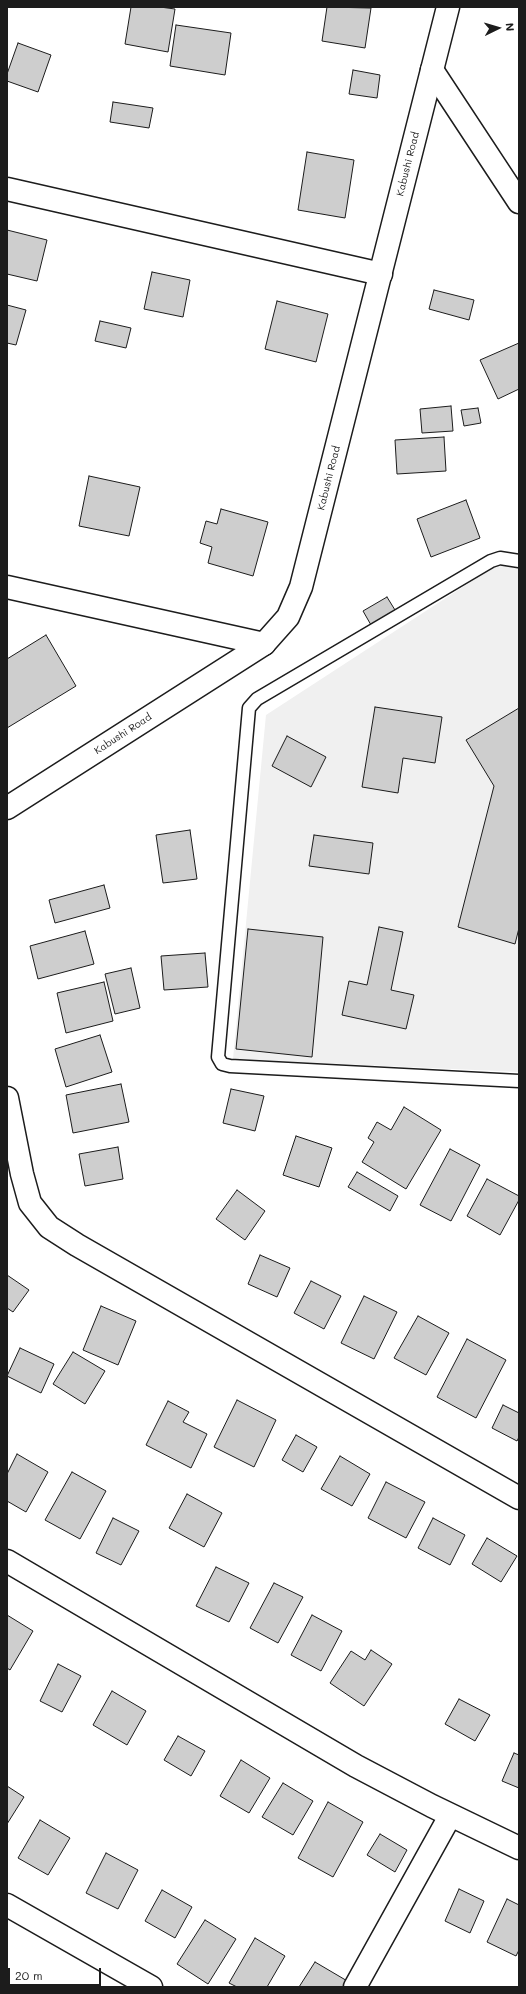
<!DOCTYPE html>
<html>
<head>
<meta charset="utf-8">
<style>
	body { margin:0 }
	#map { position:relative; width:526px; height:1994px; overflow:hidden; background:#fff; font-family:Mali,sans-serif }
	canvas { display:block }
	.frame { position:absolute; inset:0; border:8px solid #1c1c1c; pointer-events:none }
	.north { position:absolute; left:478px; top:8px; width:40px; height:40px; -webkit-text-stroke:3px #fff; paint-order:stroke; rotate:85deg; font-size:11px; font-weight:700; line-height:16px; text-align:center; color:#1c1c1c }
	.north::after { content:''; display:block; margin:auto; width:14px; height:18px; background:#1c1c1c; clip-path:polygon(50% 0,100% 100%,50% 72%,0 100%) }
	.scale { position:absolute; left:8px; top:1968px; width:93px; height:18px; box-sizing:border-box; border:2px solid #1c1c1c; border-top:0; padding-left:5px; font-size:12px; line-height:14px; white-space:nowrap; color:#1c1c1c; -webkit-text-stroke:3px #fff; paint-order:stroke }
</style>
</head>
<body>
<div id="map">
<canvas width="526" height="1994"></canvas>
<div class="frame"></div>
<div class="north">N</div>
<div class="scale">20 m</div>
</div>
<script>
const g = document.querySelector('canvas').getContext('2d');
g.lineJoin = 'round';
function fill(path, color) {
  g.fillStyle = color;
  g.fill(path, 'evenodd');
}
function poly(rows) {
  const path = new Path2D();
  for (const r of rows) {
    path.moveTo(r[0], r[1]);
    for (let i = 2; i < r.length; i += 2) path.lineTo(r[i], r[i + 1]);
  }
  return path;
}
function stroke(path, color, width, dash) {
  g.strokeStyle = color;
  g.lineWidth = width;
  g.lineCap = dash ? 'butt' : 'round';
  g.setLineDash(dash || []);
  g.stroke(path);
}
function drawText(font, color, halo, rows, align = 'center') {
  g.font = font + ' Mali,sans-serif';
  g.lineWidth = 3;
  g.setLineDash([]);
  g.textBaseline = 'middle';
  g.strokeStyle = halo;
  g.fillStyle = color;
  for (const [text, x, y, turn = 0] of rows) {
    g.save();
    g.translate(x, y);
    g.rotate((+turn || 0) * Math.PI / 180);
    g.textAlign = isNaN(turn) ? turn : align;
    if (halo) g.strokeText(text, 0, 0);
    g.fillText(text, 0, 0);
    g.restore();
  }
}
fill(poly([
	[498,564,519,567,519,1072,233,1059,266,715]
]), '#f0f0f0');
const building = poly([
	[131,7,160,7,175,9,168,52,125,44,131,7],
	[327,7,371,8,365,48,322,41,327,7],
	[176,25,231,33,225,75,170,66,176,25],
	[18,43,51,55,38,92,7,81,7,74,18,43],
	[353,70,380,75,377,98,349,94,353,70],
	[113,102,153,108,149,128,110,122,113,102],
	[307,152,354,160,345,218,298,210,307,152],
	[7,230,47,240,37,281,7,274,7,230],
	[152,272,190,280,183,317,144,309,152,272],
	[434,290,474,300,469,320,429,309,434,290],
	[277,301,328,314,316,362,265,349,277,301],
	[7,305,26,310,16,345,7,343,7,305],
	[100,321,131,328,126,348,95,341,100,321],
	[519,343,519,389,498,399,480,360,519,343],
	[451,406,453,431,422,433,420,409,451,406],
	[478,408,481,423,464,426,461,410,478,408],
	[444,437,446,471,397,474,395,440,444,437],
	[89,476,140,487,129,536,79,526,89,476],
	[466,500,480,538,431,557,417,519,466,500],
	[221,509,268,522,253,576,208,563,212,547,200,543,206,521,217,524,221,509],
	[387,597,395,610,371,625,363,611,387,597],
	[46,635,76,686,7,728,7,659,46,635],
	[375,707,442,717,435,763,403,758,398,793,362,787,375,707],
	[519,708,519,928,515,944,458,927,494,786,466,740,519,708],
	[287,736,326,757,311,787,272,766,287,736],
	[190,830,197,879,163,883,156,835,190,830],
	[314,835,373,843,369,874,309,866,314,835],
	[104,885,110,908,55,923,49,900,104,885],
	[379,927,403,932,391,990,414,995,406,1029,342,1015,349,981,367,985,379,927],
	[248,929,323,937,312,1057,236,1049,248,929],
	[85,931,94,964,38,979,30,946,85,931],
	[205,953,208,987,164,990,161,956,205,953],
	[131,968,140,1008,115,1014,105,974,131,968],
	[104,982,113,1021,66,1033,57,993,104,982],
	[100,1035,112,1072,66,1087,55,1049,100,1035],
	[121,1084,129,1122,73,1133,66,1095,121,1084],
	[231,1089,264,1096,255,1131,223,1123,231,1089],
	[404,1107,441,1130,406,1189,362,1162,374,1142,368,1138,377,1122,391,1130,404,1107],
	[296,1136,332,1148,319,1187,283,1175,296,1136],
	[118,1147,123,1179,85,1186,79,1154,118,1147],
	[450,1149,480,1165,451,1221,420,1205,450,1149],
	[357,1172,398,1196,390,1211,348,1187,357,1172],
	[487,1179,519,1196,519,1200,500,1235,467,1216,487,1179],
	[237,1190,265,1211,245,1240,216,1219,237,1190],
	[260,1255,290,1268,277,1297,248,1284,260,1255],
	[7,1275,29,1290,13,1312,7,1308,7,1275],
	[311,1281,341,1296,324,1329,294,1313,311,1281],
	[364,1296,397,1312,374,1359,341,1343,364,1296],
	[101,1306,136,1321,118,1365,83,1350,101,1306],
	[418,1316,449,1333,426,1375,394,1358,418,1316],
	[467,1339,506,1360,476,1418,437,1397,467,1339],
	[20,1348,54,1364,41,1393,7,1376,20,1348],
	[73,1352,105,1371,85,1404,53,1384,73,1352],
	[237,1400,276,1420,254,1467,214,1447,237,1400],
	[168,1401,189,1412,183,1422,207,1434,191,1468,146,1445,168,1401],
	[503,1405,519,1413,519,1437,517,1441,492,1428,503,1405],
	[296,1435,317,1447,303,1472,282,1460,296,1435],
	[17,1454,48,1472,26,1512,7,1501,7,1474,17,1454],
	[340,1456,370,1474,352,1506,321,1489,340,1456],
	[72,1472,106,1491,80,1539,45,1520,72,1472],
	[386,1482,425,1502,406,1538,368,1518,386,1482],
	[187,1494,222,1513,204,1547,169,1528,187,1494],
	[113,1518,139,1531,121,1565,96,1553,113,1518],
	[433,1518,465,1535,450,1565,418,1548,433,1518],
	[487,1538,517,1556,501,1582,472,1564,487,1538],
	[216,1567,249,1583,229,1622,196,1606,216,1567],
	[274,1583,303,1597,278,1643,250,1628,274,1583],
	[7,1615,33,1631,10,1670,7,1668,7,1615],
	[312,1615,342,1631,321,1671,291,1655,312,1615],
	[371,1650,392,1664,364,1706,330,1683,351,1651,365,1660,371,1650],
	[58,1664,81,1676,62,1712,40,1701,58,1664],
	[112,1691,146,1711,127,1745,93,1725,112,1691],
	[459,1699,490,1715,475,1741,445,1724,459,1699],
	[178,1736,205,1751,191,1776,164,1760,178,1736],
	[514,1753,519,1755,519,1788,502,1781,514,1753],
	[241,1760,270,1778,249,1813,220,1796,241,1760],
	[283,1783,313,1801,293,1835,262,1817,283,1783],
	[7,1786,24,1797,7,1824,7,1786],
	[328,1802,363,1822,333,1877,298,1858,328,1802],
	[40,1820,70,1838,48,1875,18,1858,40,1820],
	[380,1834,407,1850,395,1872,367,1855,380,1834],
	[106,1853,138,1870,118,1909,86,1893,106,1853],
	[459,1889,484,1901,470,1933,445,1921,459,1889],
	[162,1890,192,1907,175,1938,145,1921,162,1890],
	[507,1899,519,1905,519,1950,516,1956,487,1942,507,1899],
	[205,1920,236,1939,208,1984,177,1964,205,1920],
	[255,1938,285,1956,267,1987,237,1987,229,1983,255,1938],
	[315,1962,349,1982,346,1987,299,1987,315,1962]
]);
fill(building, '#cecece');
stroke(building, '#1c1c1c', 1);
const lane = poly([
	[519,561,500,558,491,561,257,699,249,708,218,1057,222,1064,230,1066,519,1081]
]);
const street = poly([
	[432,70,519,202],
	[7,189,381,274],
	[7,587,264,644],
	[7,1098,22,1174,30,1203,49,1227,77,1245,519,1498],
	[7,1561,356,1766,432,1806,519,1848],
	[7,1905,151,1987],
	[355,1987,450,1816]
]);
const secondary = poly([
	[7,808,264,644,288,617,301,587,448,7]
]);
stroke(lane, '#1c1c1c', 15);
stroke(street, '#1c1c1c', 25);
stroke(secondary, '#1c1c1c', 25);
stroke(lane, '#fff', 12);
stroke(street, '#fff', 22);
stroke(secondary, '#fff', 22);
drawText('10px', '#1c1c1c', '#fff', [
	["Kabushi Road",408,164,-76],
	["Kabushi Road",329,478,-76],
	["Kabushi Road",123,734,-33]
]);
</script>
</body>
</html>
